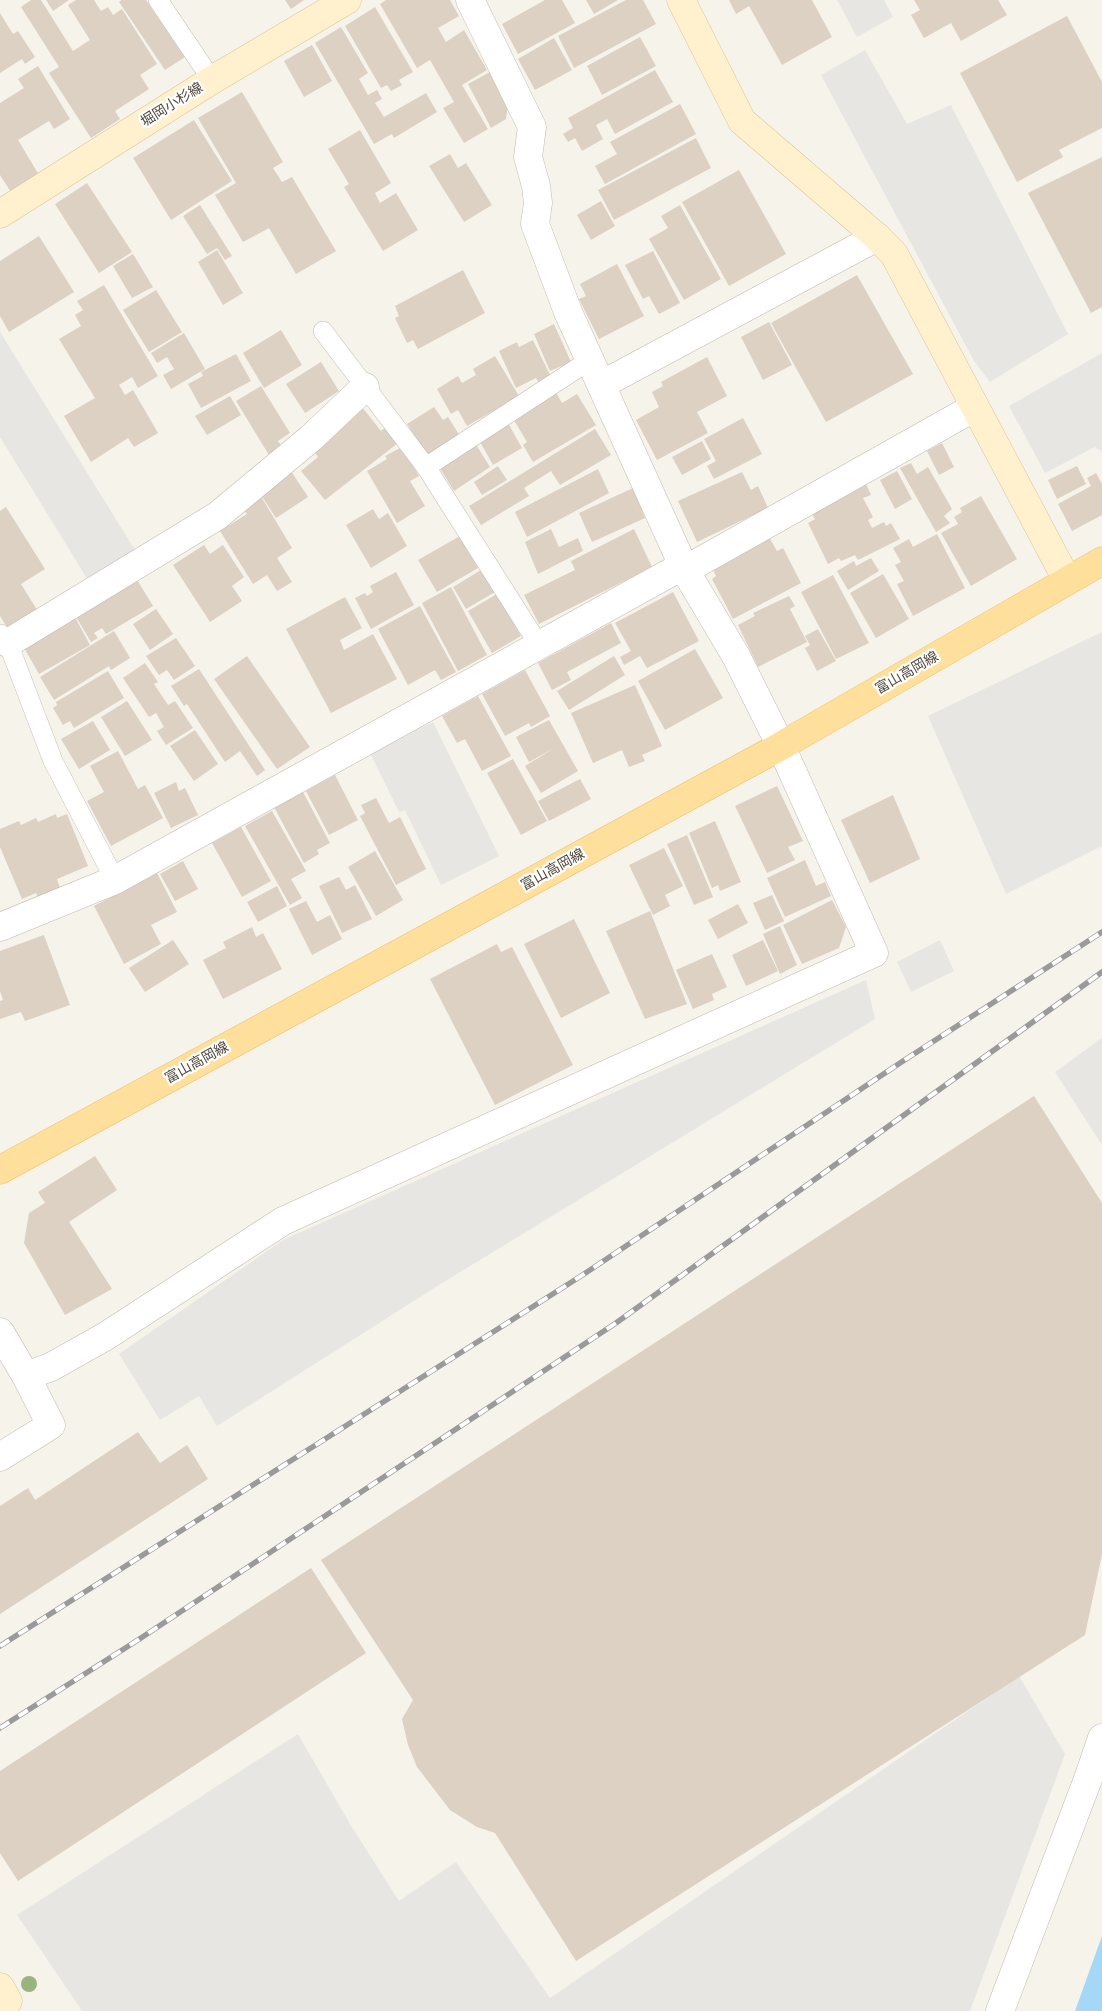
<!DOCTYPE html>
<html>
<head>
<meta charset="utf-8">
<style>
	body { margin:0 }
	canvas { display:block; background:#f6f3eb }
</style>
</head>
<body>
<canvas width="1102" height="2011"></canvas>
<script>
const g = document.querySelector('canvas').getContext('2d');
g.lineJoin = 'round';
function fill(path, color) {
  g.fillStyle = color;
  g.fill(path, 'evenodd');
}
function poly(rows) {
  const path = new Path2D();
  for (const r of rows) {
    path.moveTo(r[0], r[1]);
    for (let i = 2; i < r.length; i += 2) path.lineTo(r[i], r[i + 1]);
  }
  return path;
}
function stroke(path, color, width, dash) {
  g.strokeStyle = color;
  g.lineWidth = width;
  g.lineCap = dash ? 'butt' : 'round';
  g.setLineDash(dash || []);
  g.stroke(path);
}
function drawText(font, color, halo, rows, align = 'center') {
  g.font = font + ' "Fira Sans Condensed","Noto Sans JP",sans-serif';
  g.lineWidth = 4.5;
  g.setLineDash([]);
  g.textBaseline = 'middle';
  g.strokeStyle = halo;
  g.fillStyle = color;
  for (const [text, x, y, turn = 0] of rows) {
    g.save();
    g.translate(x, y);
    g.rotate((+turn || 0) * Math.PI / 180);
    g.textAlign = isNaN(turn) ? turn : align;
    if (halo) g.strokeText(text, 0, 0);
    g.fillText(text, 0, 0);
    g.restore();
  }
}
fill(poly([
	[837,0,884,0,893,17,857,37],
	[865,50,907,124,951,105,1068,334,990,382,974,361,821,75],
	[0,332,135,550,88,580,0,437],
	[1102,353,1102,452,1095,447,1045,473,1009,406],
	[1102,632,1102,846,1006,894,928,716],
	[433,722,499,856,441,885,405,810,399,812,370,753],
	[940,940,954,971,911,992,897,962],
	[866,980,875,1019,439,1285,217,1426,199,1396,160,1420,119,1354,283,1240],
	[1102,1038,1102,1145,1055,1072],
	[1019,1676,1065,1754,970,2011,82,2011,17,1915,298,1734,350,1824,399,1901,456,1862,550,1998]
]), '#e8e6e3');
fill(poly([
	[1102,1936,1102,2011,1075,2011]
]), '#a5d7f6');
fill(poly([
	[31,0,41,0,73,51,90,40,68,5,76,0,94,0,101,11,108,7,113,15,122,9,157,64,140,75,149,89,115,111,120,119,91,138,49,73,59,67,21,7],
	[46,0,69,0,53,11],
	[122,0,146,0,185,57,165,70,119,2],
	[285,0,304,0,291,9],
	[386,0,450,0,459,16,438,28,446,42,464,30,487,70,462,85,488,129,464,143,443,108,454,102,430,60,417,68,380,4],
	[545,0,562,0,575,23,518,54,502,24],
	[586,0,618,0,594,14],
	[626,0,643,0,656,24,574,68,558,36],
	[729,0,812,0,832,37,782,65,749,6,736,14],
	[914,0,998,0,1007,15,961,41,951,23,924,38,911,15,920,10],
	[375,7,413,72,399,80,402,85,391,91,387,85,381,88,345,26],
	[0,13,13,34,18,31,35,57,25,64,22,59,0,73],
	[1067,16,1102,82,1102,128,1059,150,1063,157,1017,182,960,73],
	[341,27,368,73,359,79,368,95,377,90,382,99,375,103,384,117,426,93,437,112,394,138,392,134,374,144,315,43],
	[640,37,656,66,602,95,587,66],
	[554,38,572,70,535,90,518,59],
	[312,45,332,81,304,97,284,61],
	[38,66,70,119,54,129,49,121,18,140,39,175,11,192,0,175,0,103,24,88,18,79],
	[655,70,673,102,615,134,607,119,596,125,603,139,582,151,575,138,568,142,563,134,573,128,568,118],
	[490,72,508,105,506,119,491,128,468,84],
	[242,92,283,162,273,168,282,182,292,177,336,251,296,274,269,228,243,242,215,195,236,183,198,118],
	[680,104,696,134,605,184,595,166,617,154,610,142],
	[194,120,232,181,171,220,133,158],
	[360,130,391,183,375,193,380,203,396,193,418,230,383,251,344,187,349,184,328,149],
	[696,138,711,168,614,220,598,190],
	[450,154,458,168,466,163,492,205,464,222,429,166],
	[1102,157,1102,307,1091,313,1028,193],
	[739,170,786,254,729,286,682,202],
	[87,183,132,252,99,273,55,204],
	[601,201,615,226,591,240,577,215],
	[200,205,232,256,225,260,217,248,207,254,183,216],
	[680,205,721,279,684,300,649,239,668,228,661,216],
	[39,236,74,292,9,332,0,316,0,261],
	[217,250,243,293,223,305,198,262],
	[653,251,680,303,659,314,649,296,643,299,625,265],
	[133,254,153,287,132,298,113,266],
	[617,264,644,316,599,339,579,299,586,296,580,284],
	[463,270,485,313,418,349,413,340,407,343,395,318,399,316,395,306],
	[857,275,913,374,826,422,771,323],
	[104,285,158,376,138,388,132,377,119,385,125,395,133,390,158,433,134,447,128,438,91,462,64,416,95,398,59,339,81,326,75,315,83,310,77,301],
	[156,290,182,332,149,352,123,310],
	[769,322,792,365,763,380,741,337],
	[554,324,571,362,550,371,534,334],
	[281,330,302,365,264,388,243,353],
	[184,333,205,369,171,389,163,375,174,369,167,357,157,363,151,353],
	[533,340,551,377,539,383,536,378,516,388,499,351,517,342,519,347],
	[236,354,251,381,201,408,188,384,203,376,201,372],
	[495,356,519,396,467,426,458,410,451,414,437,389,458,376,462,383,476,375,473,369],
	[707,357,727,396,697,412,708,433,657,460,636,420,659,407,652,392,663,386,661,382],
	[321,362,339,391,305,413,286,384],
	[261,386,290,433,278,441,282,447,269,455,236,401],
	[555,391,562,403,577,394,596,425,533,462,523,445,527,442,512,417],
	[230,396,241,415,207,435,195,416],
	[362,407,381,431,386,427,398,443,325,500,301,471,318,457,311,447],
	[434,407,443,420,448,417,460,436,428,457,407,424],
	[743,418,762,454,714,479,707,466,716,461,704,439],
	[508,423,522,448,493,465,479,440],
	[595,429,611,455,560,485,551,471,524,488,529,496,481,525,469,506],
	[702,441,711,459,682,475,672,457],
	[475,443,490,467,454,491,439,467],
	[942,443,954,467,939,475,927,451],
	[402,447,419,476,410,481,425,506,397,523,367,471,387,459,385,456],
	[911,463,917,474,928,467,952,509,944,516,950,523,936,532,900,468],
	[498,466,507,480,482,495,474,482],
	[1077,466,1086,484,1057,499,1048,480],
	[598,469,609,493,527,537,515,512],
	[291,471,308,497,276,518,259,492],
	[897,471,912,499,895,509,880,480],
	[742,472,751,490,758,486,768,508,697,542,678,501],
	[1096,473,1102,484,1102,515,1072,531,1058,504,1091,486,1087,478],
	[866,484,871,495,863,498,873,517,868,520,872,528,884,522,886,526,891,523,900,539,858,560,855,555,841,561,839,558,828,564,808,523,815,519,811,512],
	[633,488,645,518,592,542,579,513],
	[981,496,1017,559,971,586,941,533,958,524,954,517,962,512,960,508],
	[262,498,292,548,277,558,292,582,277,591,267,575,253,584,220,531,247,514,243,509],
	[6,507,45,569,21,584,39,613,10,632,0,616,0,511],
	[373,509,379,519,388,513,407,546,371,568,346,525],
	[551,529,559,547,578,538,583,551,538,574,525,542],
	[634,529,652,567,539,624,524,595,575,570,571,561],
	[937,534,965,588,913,616,897,584,904,581,895,565,901,562,893,548,909,539,913,547],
	[460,536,478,568,437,592,418,560],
	[769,537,777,551,783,548,801,583,733,619,712,579,716,576,712,568],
	[204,545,210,554,223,545,244,577,232,586,242,601,210,622,173,565],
	[871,558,879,571,848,590,837,571,854,561,856,566],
	[481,570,495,592,466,609,453,587],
	[396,572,414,605,371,629,355,598,365,593,367,596,373,592,370,586],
	[883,574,909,619,876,638,850,593],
	[833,575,869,643,836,659,801,592],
	[136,578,153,606,106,634,102,628,94,633,98,638,91,642,75,615],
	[451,587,487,655,458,671,422,603],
	[673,592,699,641,647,668,640,656,624,665,620,657,631,651,615,623],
	[497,594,521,636,492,653,468,611],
	[789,596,795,606,790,609,807,642,758,667,738,625,755,616,753,613],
	[345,597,362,628,340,640,344,650,373,634,397,679,331,713,286,629],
	[420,606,456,672,441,680,435,670,408,685,378,629],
	[156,609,173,634,150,650,133,624],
	[75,617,90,645,39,674,23,646],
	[611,623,621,643,567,672,571,680,552,690,538,663],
	[818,629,836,661,817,671,805,648,810,645,805,636],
	[114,631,130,658,111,670,109,666,54,700,40,677],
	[176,638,195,666,174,680,167,670,159,675,146,656],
	[695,649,723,698,665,730,638,681],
	[247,656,310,747,277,769,214,679],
	[614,656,625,675,569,710,557,691],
	[145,663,158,682,154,684,168,705,175,701,193,728,166,745,157,731,164,727,156,713,149,717,123,678],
	[199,669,265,770,257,776,240,751,225,762,187,704,184,706,171,686],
	[525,670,550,716,531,727,529,723,505,736,482,694],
	[108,671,124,698,74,728,70,721,63,725,53,708,57,705,56,702],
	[635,685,662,746,642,755,645,761,629,767,622,750,593,763,571,713],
	[478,696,511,756,482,771,465,739,457,743,442,716],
	[127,701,152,740,125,756,101,717],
	[549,720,578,771,541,793,525,766,556,747,529,762,516,737],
	[93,721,110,750,79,769,61,739],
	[195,730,218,764,194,781,170,746],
	[118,751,138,789,145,785,163,818,111,846,87,801,104,792,90,766],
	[513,759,547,821,521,835,487,773],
	[335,775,358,820,329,835,306,791],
	[580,779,591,799,549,821,538,801],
	[176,782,179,791,185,788,198,815,171,828,154,793],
	[777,786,803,841,788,847,795,860,767,873,735,806],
	[303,792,330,843,317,850,319,854,304,863,274,807],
	[893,795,920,859,870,883,841,820],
	[376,798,389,823,400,817,426,869,396,885,360,816,365,813,361,805],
	[272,811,306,871,291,879,302,898,290,905,245,826],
	[56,814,57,818,67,814,88,866,57,879,60,888,38,898,36,893,22,899,0,847,0,829,19,821,21,825,36,818,38,822],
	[715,821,741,882,720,891,718,885,712,888,689,833],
	[241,827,271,881,242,897,212,843],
	[687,835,713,897,694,905,667,844],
	[664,848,683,886,665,895,670,906,653,915,629,865],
	[375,851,403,900,376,916,348,867],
	[805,860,816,886,825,882,831,896,785,917,767,878],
	[183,861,198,889,175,901,160,874],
	[157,873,177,912,151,925,161,944,124,964,94,906],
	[339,877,346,890,355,885,372,919,342,933,319,886],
	[277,886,287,906,258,922,247,902],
	[772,895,784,921,765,930,753,903],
	[832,900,846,927,839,948,802,964,783,925],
	[306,901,317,922,330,915,342,939,312,955,289,909],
	[738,904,748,923,718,939,708,920],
	[650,911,687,1004,645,1019,606,931],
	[574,919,610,993,561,1018,524,944],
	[780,926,797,965,780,974,763,934],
	[252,927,256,937,263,933,282,969,223,999,203,960,226,948,223,942],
	[44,935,70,1005,25,1021,21,1012,0,1019,0,1001,3,1000,0,991,0,951],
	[173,940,189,964,145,992,129,968],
	[763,940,778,971,746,986,732,955],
	[497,944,501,952,512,947,573,1065,495,1105,430,979],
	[712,954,727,987,712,994,714,1000,693,1009,676,970],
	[1034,1096,1102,1203,1102,1554,1085,1635,576,1961,495,1833,477,1827,450,1810,417,1767,408,1745,402,1719,413,1700,321,1560],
	[95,1156,117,1190,69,1222,112,1289,65,1315,24,1243,29,1213,45,1203,38,1192],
	[138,1432,160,1463,187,1445,208,1479,0,1614,0,1506,28,1488,35,1500],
	[311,1568,366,1653,18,1881,0,1853,0,1771]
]), '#dcd1c3');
const lane = poly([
	[158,0,212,80],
	[323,331,426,467,539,645],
	[426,467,590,360],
	[1,634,8,643,53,761,115,880]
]);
const street = poly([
	[601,385,877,237],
	[685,570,975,407],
	[8,643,217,516,311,438,365,387],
	[0,927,115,880,684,565],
	[0,1332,26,1376,51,1425,0,1457],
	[26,1376,51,1367,106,1336,283,1221,874,953,781,746,736,656,685,570,568,312,535,224,538,203,536,186,528,157,532,127,470,0],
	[1000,2011,1088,1779,1102,1738]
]);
const secondary = poly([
	[681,0,742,121,877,237,894,254,1067,580],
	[0,214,212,80,347,0],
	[0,1987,8,2001,0,2006]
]);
const primary = poly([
	[0,1170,781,746,1102,561]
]);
stroke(lane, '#c3baad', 20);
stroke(street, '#c3baad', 29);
stroke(secondary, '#d9c699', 29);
stroke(primary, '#ecbf64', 29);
stroke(lane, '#fff', 19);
stroke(street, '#fff', 28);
stroke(secondary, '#fff1cd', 28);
stroke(primary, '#ffdf9c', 28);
const rail = poly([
	[0,1646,581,1276,900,1063,1102,932],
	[0,1728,141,1638,616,1323,1102,972]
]);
stroke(rail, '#9a9a9a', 5.5);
stroke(rail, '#fff', 4, [11]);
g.fillStyle = '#98b57f';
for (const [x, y] of [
	[29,1984]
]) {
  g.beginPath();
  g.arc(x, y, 8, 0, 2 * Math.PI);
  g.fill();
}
drawText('14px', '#4c4338', '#fff', [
	["堀岡小杉線",172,105,-32],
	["富山高岡線",907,673,-30],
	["富山高岡線",553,870,-29],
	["富山高岡線",197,1063,-29]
]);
</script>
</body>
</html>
